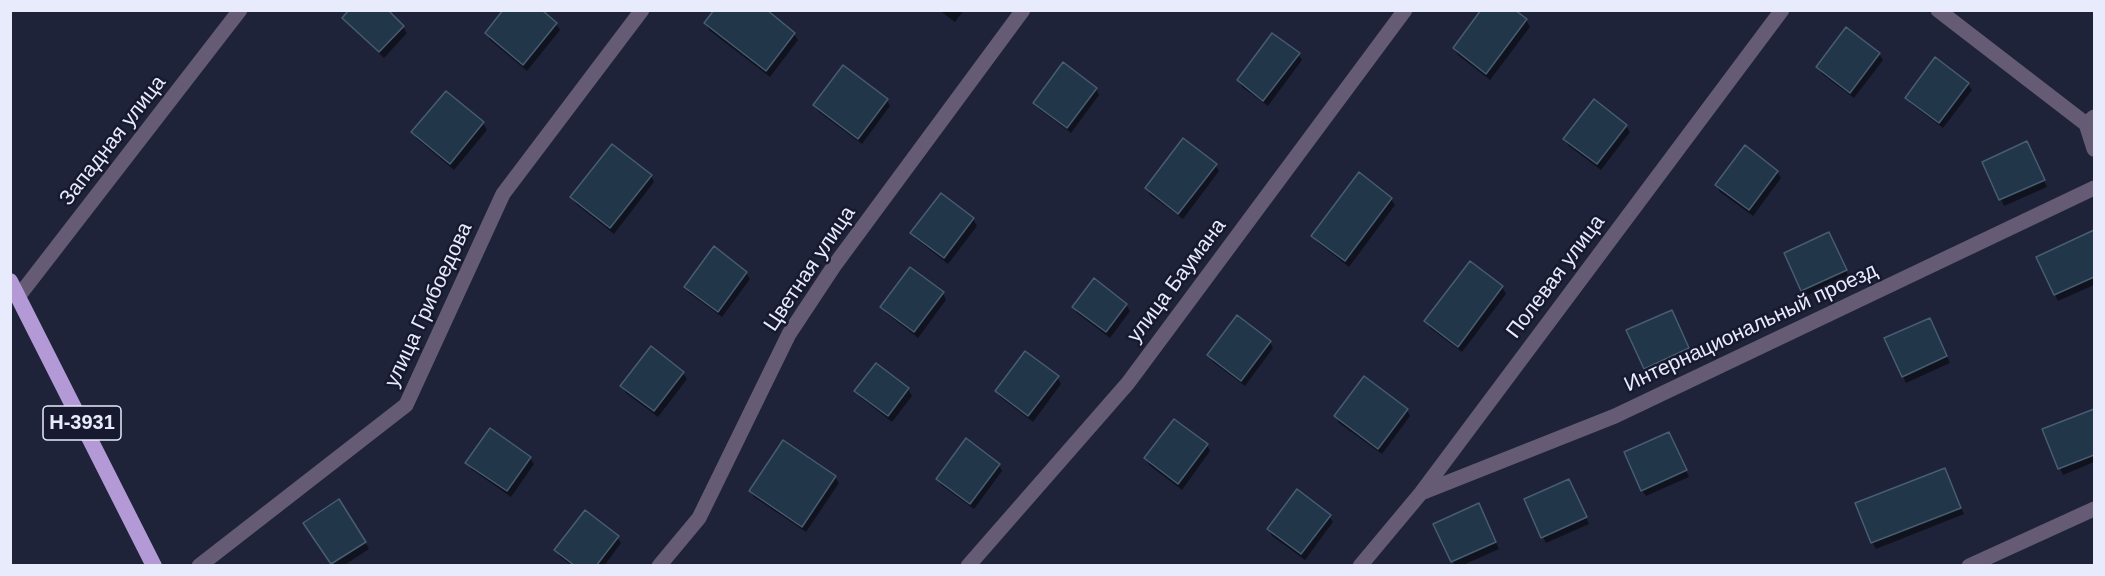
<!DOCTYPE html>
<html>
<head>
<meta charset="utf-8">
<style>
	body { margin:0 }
	#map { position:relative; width:2105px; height:576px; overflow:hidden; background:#1f2339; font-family:Arial,sans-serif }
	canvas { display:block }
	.frame { position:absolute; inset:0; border:12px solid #e7ebfb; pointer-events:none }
</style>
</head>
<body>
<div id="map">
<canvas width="2105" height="576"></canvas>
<div class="frame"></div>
</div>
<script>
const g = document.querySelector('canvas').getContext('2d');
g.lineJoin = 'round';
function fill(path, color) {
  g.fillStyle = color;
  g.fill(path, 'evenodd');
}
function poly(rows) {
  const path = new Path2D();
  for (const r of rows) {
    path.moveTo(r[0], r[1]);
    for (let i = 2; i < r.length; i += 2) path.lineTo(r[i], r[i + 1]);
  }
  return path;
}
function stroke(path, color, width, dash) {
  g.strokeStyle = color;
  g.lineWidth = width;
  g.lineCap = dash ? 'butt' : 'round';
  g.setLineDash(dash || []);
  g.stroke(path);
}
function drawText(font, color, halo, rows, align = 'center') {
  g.font = font + ' Arial,sans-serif';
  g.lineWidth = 5;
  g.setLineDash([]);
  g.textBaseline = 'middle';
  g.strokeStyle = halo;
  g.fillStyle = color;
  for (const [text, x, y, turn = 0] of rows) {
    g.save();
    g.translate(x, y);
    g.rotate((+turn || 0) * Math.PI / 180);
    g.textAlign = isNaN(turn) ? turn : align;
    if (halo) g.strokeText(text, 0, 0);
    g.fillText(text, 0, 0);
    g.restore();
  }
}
fill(poly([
	[540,10,556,24,560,30,527,71,490,40,487,33],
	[764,10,794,34,798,40,770,77,709,30,706,23],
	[939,10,964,10,955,22],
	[1513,10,1526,20,1530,27,1490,80,1458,55,1454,49],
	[344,18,403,27,407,33,384,58,348,24],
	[1298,54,1302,60,1268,106,1242,87,1239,81],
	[1879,54,1883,60,1854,98,1822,74,1818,68],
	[1968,84,1972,90,1943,128,1911,104,1907,98],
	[1096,89,1099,95,1071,133,1039,109,1035,103],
	[446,93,483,123,487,130,454,170,417,139,413,133],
	[887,100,890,106,862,144,819,112,815,106],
	[1626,126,1630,132,1601,170,1569,146,1565,139],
	[2030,150,2047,187,2004,206,1984,163],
	[1215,165,1219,171,1183,219,1150,195,1147,189],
	[1777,172,1781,178,1753,216,1720,192,1716,185],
	[651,176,654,182,614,234,576,204,572,198],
	[941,195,973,219,977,226,948,264,916,239,912,233],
	[1391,199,1395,205,1349,267,1317,242,1313,236],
	[2094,232,2094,285,2058,301,2038,258],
	[1832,240,1849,277,1806,296,1803,290],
	[1470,263,1502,287,1506,294,1462,352,1430,328,1426,321],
	[746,273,750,279,722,317,689,293,685,287],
	[943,293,946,300,918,338,886,313,882,307],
	[1126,305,1130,311,1110,338,1077,313,1074,307],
	[1675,318,1692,355,1649,375,1645,368],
	[1933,326,1950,363,1906,383,1903,376],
	[1270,342,1273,348,1245,386,1213,362,1209,355],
	[876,365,908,389,912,396,892,422,860,397,856,391],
	[683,373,687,379,658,417,626,393,622,386],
	[1057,377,1061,384,1033,422,1000,397,997,391],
	[1407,410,1410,416,1382,454,1339,423,1336,416],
	[2094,410,2094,462,2063,475,2044,430],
	[1672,440,1689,477,1646,496,1642,490],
	[1207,445,1210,451,1182,490,1149,465,1146,459],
	[530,458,534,464,511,497,471,469,467,463],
	[999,465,1002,471,974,509,941,485,938,479],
	[1945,470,1964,514,1876,549,1872,542],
	[835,477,839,483,806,532,754,497,750,491],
	[1573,487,1589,524,1546,543,1543,537],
	[1482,512,1499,549,1461,566,1455,566,1435,525],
	[1329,516,1333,522,1305,560,1272,536,1268,529],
	[309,529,365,542,369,549,343,566,333,566],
	[617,537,621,543,604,566,572,566,560,557,556,550]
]), '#0007');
const building = poly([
	[349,10,388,10,404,26,379,52,342,18,349,10],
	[503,10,542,10,557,23,523,65,485,33,503,10],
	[714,10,767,10,795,33,766,71,704,23,714,10],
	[1481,10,1515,10,1527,19,1486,74,1453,48,1481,10],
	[1846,27,1880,53,1850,93,1816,67,1846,27],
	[1272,33,1300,53,1263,101,1237,80,1272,33],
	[1935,57,1969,83,1939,123,1905,98,1935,57],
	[1063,62,1097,88,1067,128,1033,103,1063,62],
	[843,65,888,99,858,139,813,105,843,65],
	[446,91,484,122,450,164,411,132,446,91],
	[1594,99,1627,125,1597,164,1563,139,1594,99],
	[1183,138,1217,164,1178,214,1145,188,1183,138],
	[2027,141,2045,180,1999,200,1982,162,2027,141],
	[612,144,652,175,610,228,570,197,612,144],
	[1745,145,1778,171,1749,210,1715,185,1745,145],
	[1359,172,1392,198,1345,261,1311,236,1359,172],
	[941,193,974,218,944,258,910,233,941,193],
	[2094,230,2094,277,2054,295,2036,257,2094,230],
	[1829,232,1847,270,1801,291,1784,253,1829,232],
	[714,246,747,272,718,312,684,287,714,246],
	[1470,261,1503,286,1458,347,1424,321,1470,261],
	[910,267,944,292,914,332,880,307,910,267],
	[1094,278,1127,304,1106,332,1072,307,1094,278],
	[1672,310,1689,348,1644,369,1626,330,1672,310],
	[1237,315,1271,341,1241,381,1207,355,1237,315],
	[1930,318,1947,356,1902,377,1884,338,1930,318],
	[651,346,684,372,654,411,620,386,651,346],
	[1025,351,1059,376,1028,416,995,391,1025,351],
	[876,363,909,388,888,416,854,391,876,363],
	[1364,376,1408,409,1378,449,1334,416,1364,376],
	[2094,409,2094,455,2058,469,2042,429,2094,409],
	[1174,419,1208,444,1178,484,1144,458,1174,419],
	[490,428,531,457,507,491,465,463,490,428],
	[1669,432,1687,470,1641,491,1624,452,1669,432],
	[966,438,1000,464,970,504,936,479,966,438],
	[783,440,836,476,802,527,749,491,783,440],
	[1945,468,1961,508,1871,543,1855,503,1945,468],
	[1569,479,1587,517,1541,538,1524,499,1569,479],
	[1297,489,1331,515,1301,554,1267,529,1297,489],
	[339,499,366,542,331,564,303,523,339,499],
	[1479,503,1496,542,1451,562,1433,524,1479,503],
	[585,510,619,536,596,566,575,566,554,550,585,510]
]);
fill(building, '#223649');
stroke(building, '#475d72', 1.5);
stroke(poly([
	[1938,10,2086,124],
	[2094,117,2086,124,2094,149],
	[18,297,240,10],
	[1421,493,1615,416,2094,188],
	[199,566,406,405,503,194,642,10],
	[659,566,699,518,789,334,834,266,1023,10],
	[968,566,1128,383,1405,10],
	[1360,566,1421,493,1782,10],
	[1969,566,2094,509]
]), '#655b75', 15);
stroke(poly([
	[10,281,154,566]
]), '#b39ad6', 16);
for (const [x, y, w] of [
	[82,423,78]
]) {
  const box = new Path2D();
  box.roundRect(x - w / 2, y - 17, w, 34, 4.5);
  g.fillStyle = '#16192f';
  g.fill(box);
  stroke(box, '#e7ebfb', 1.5);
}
drawText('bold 20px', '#e7ebfb', null, [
	["Н-3931",82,423]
]);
drawText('21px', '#e7ebfb', '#16192f', [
	["Западная улица",113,141,-52],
	["Цветная улица",810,269,-56],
	["Полевая улица",1556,277,-53],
	["улица Баумана",1177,281,-53],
	["улица Грибоедова",429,305,-65],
	["Интернациональный проезд",1751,328,-25]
]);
</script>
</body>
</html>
